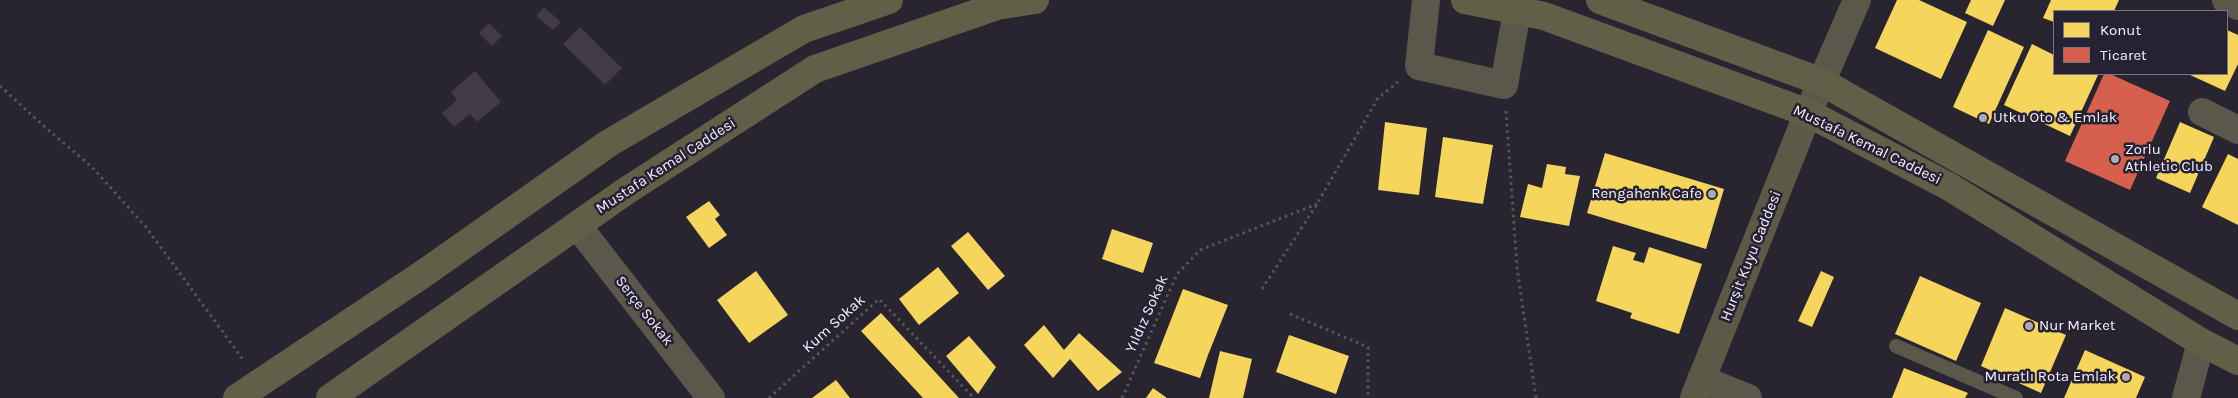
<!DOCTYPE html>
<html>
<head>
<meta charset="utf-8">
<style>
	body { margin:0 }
	#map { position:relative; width:2238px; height:398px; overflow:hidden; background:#282530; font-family:Karla,sans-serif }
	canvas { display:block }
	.legend { position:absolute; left:2053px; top:10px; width:175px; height:65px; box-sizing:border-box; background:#272134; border:1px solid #797584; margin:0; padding:6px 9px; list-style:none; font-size:15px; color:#f5f2fd }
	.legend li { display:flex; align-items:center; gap:10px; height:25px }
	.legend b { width:25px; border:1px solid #797584 }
</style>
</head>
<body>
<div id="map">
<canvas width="2238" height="398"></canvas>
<ul class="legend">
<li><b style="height:14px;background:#f6d55c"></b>Konut</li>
<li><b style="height:14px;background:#d6604d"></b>Ticaret</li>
</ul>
</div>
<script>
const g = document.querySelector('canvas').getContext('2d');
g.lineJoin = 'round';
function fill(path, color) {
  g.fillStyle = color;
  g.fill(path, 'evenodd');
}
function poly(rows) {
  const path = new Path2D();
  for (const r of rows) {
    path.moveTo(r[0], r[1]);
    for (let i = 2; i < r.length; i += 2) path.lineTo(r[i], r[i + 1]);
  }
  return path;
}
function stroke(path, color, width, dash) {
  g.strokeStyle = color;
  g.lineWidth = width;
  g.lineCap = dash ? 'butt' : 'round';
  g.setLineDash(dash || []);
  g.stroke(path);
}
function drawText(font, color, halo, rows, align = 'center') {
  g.font = font + ' Karla,sans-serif';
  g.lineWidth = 5;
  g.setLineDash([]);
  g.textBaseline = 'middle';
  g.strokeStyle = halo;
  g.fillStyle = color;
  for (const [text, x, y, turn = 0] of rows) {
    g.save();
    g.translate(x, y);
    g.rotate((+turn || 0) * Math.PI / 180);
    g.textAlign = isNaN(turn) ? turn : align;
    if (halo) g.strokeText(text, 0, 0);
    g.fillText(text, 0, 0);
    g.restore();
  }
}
fill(poly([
	[1897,0,1919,0,1967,22,1941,79,1875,48],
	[1971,0,2005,0,1993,26,1965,13],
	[2051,0,2119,0,2114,11,2054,11,2054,22,2043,18],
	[1988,30,2024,47,1989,124,1953,107],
	[2227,30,2238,35,2238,64,2225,91,2188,74,2227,74],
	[2032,44,2054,55,2054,74,2098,75,2070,136,2004,105],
	[1385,122,1427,128,1419,195,1378,190],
	[2180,122,2214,137,2190,193,2156,178],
	[1443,137,1493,145,1483,204,1435,197],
	[1605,153,1724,189,1706,249,1587,213],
	[2228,154,2238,159,2238,225,2202,207],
	[1547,164,1566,167,1565,174,1580,176,1569,226,1520,217,1528,184,1542,188],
	[709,201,720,215,715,219,727,235,709,248,686,217],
	[1112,229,1153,243,1143,273,1102,259],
	[968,232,1005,276,988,290,951,246],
	[1613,246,1636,253,1633,260,1644,263,1649,247,1702,264,1679,334,1630,318,1632,313,1596,301],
	[938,267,959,293,919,325,899,299],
	[756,271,788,315,749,343,717,300],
	[1821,271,1834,277,1812,327,1798,321],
	[1920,276,1981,303,1956,361,1895,334],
	[1183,289,1228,305,1208,355,1200,378,1154,363],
	[2005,308,2066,335,2041,393,1981,366],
	[881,313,959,398,923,398,861,331],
	[1044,325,1064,350,1079,333,1122,372,1098,391,1070,359,1053,378,1024,345],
	[1289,335,1349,356,1336,394,1276,372],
	[969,336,996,367,978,394,946,356],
	[2085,350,2145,377,2136,398,2064,398],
	[1220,351,1252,359,1243,398,1209,398],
	[1904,368,1968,393,1965,398,1892,398],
	[836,380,850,398,812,398],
	[1153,388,1167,398,1146,398]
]), '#f6d55c');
fill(poly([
	[2104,74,2110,74,2170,101,2130,190,2065,161]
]), '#d6604d');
fill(poly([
	[544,7,561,22,553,30,536,16],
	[489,23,502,36,492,46,479,33],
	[580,27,622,68,605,85,563,44],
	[475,71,501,102,477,122,470,114,454,127,442,113,457,100,451,92]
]), '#403a49');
stroke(poly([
	[0,86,46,128,92,167,146,227,244,361],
	[1506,111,1517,268,1536,398],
	[1262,289,1317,204,1378,98,1398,82],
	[1290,314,1368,347,1368,398],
	[769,398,879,299,974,398],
	[1122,398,1177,274,1200,250,1317,204]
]), '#585650', 3, [2.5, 4]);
stroke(poly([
	[1896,346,2016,398]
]), '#5a584b', 14);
stroke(poly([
	[1426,0,1419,66,1504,85,1517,11],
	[2226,0,2238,6],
	[2202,112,2238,130],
	[1808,113,1857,0],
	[577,225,711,398],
	[1701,379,1748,398],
	[2186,398,2201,342]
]), '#5a584b', 28);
stroke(poly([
	[1694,398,1808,113]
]), '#5c5946', 28);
stroke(poly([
	[1465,0,1544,16,1808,113,1948,186,2201,342,2238,361],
	[1600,0,1822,82,2238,316],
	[237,398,423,274,609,143,804,29,889,0],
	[330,398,626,191,815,69,997,6,1035,0]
]), '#625f49', 28);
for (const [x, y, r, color] of [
	[1983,118,5,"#adaab5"],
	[2115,159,5,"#adaab5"],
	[1712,194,5,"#adaab5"],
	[2029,326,5,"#adaab5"],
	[2126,377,5,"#adaab5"]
]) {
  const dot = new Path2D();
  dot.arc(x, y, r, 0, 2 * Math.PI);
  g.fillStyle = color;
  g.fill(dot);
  stroke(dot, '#272134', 2);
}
drawText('15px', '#f5f2fd', '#272134', [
	["Utku Oto & Emlak",1993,118],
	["Zorlu",2125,150],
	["Athletic Club",2125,167],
	["Rengahenk Cafe",1702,194,"right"],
	["Nur Market",2039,326],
	["Muratlı Rota Emlak",2116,377,"right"]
], 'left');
drawText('15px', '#f5f2fd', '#272134', [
	["Mustafa Kemal Caddesi",1867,145,26],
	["Mustafa Kemal Caddesi",666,166,-33],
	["Hurşit Kuyu Caddesi",1751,256,-68],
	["Serçe Sokak",644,311,52],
	["Yıldız Sokak",1147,314,-66],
	["Kum Sokak",834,324,-42]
]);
</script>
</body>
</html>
